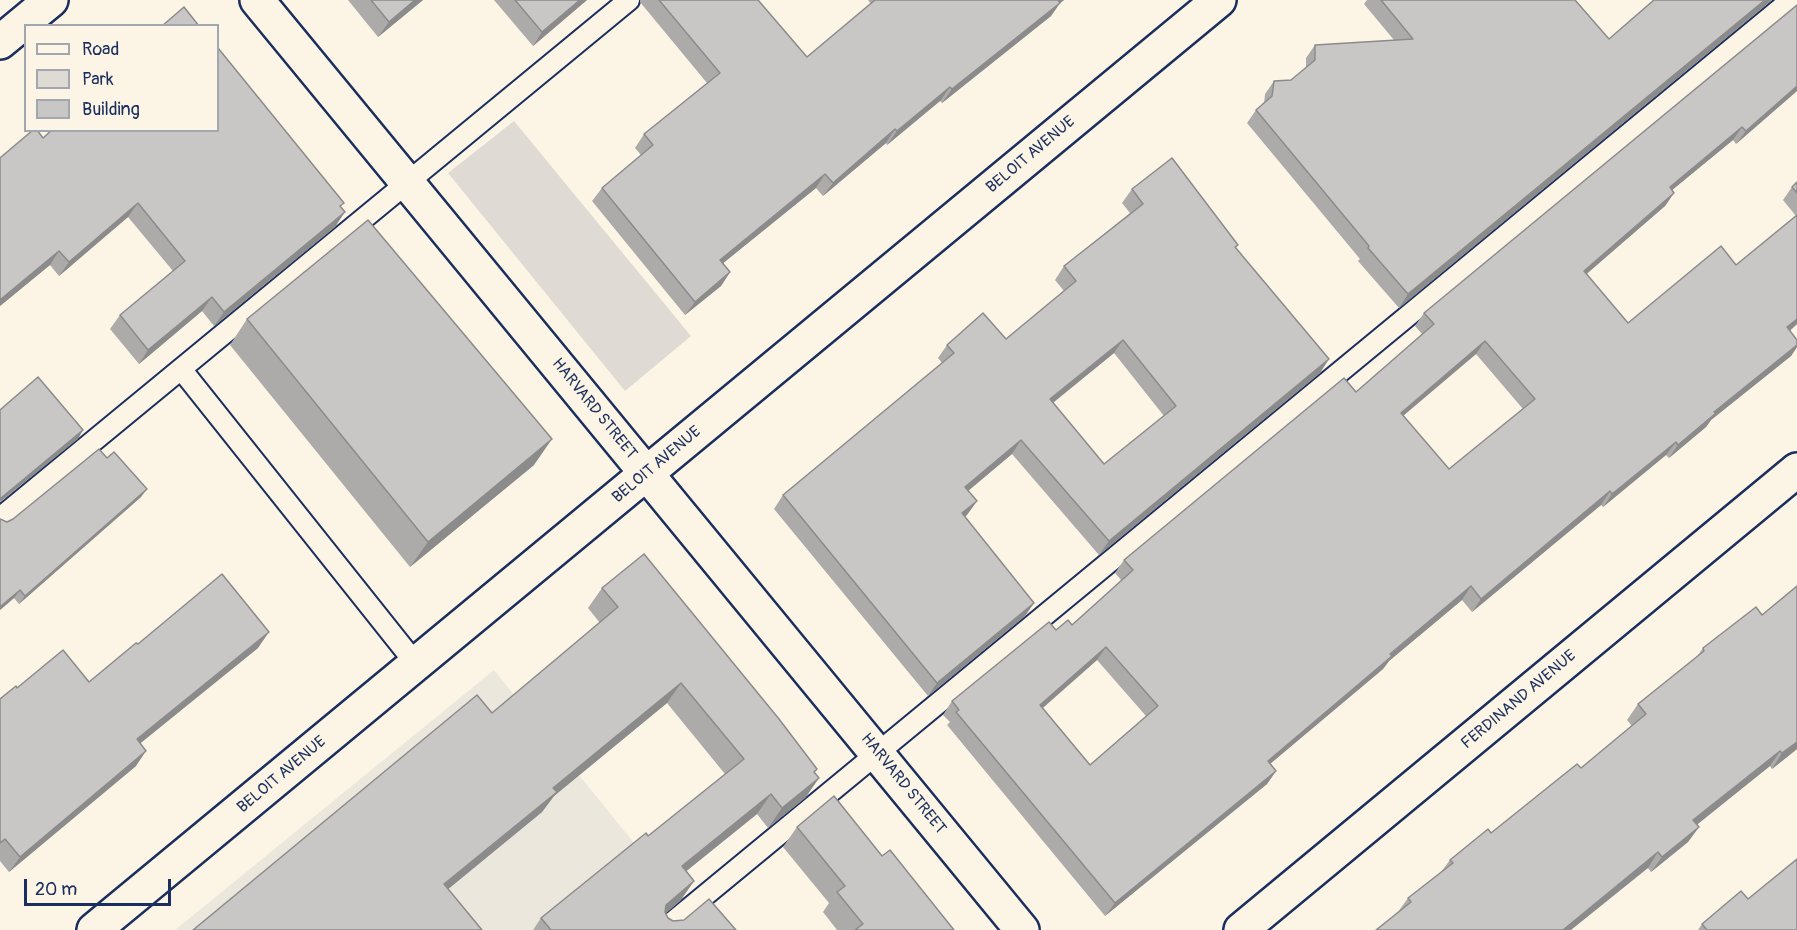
<!DOCTYPE html>
<html>
<head>
<meta charset="utf-8">
<style>
	body { margin:0 }
	#map { position:relative; width:1797px; height:930px; overflow:hidden; background:#fcf5e5; font-family:Pangolin,sans-serif }
	canvas { display:block }
	.legend { position:absolute; left:24px; top:24px; width:195px; height:108px; box-sizing:border-box; background:#fcf5e5; border:2px solid #a2a6af; margin:0; padding:8px 10px; list-style:none; font-size:18px; color:#1b2f5e }
	.legend li { display:flex; align-items:center; gap:12px; height:30px }
	.legend b { width:30px; border:2px solid #a2a6af }
	.scale { position:absolute; left:24px; top:879px; width:147px; height:27px; box-sizing:border-box; border:3px solid #1b2f5e; border-top:0; padding-left:8px; font-size:18px; line-height:21px; white-space:nowrap; color:#1b2f5e; -webkit-text-stroke:4px #fcf5e5; paint-order:stroke }
</style>
</head>
<body>
<div id="map">
<canvas width="1797" height="930"></canvas>
<ul class="legend">
<li><b style="height:8px;background:#fcf5e5"></b>Road</li>
<li><b style="height:16px;background:#dfdbd4"></b>Park</li>
<li><b style="height:16px;background:#c8c7c6"></b>Building</li>
</ul>
<div class="scale">20 m</div>
</div>
<script>
const g = document.querySelector('canvas').getContext('2d');
g.lineJoin = 'round';
function fill(path, color) {
  g.fillStyle = color;
  g.fill(path, 'evenodd');
}
function poly(rows) {
  const path = new Path2D();
  for (const r of rows) {
    path.moveTo(r[0], r[1]);
    for (let i = 2; i < r.length; i += 2) path.lineTo(r[i], r[i + 1]);
  }
  return path;
}
function stroke(path, color, width, dash) {
  g.strokeStyle = color;
  g.lineWidth = width;
  g.lineCap = dash ? 'butt' : 'round';
  g.setLineDash(dash || []);
  g.stroke(path);
}
function drawText(font, color, halo, rows, align = 'center') {
  g.font = font + ' Pangolin,sans-serif';
  g.lineWidth = 6;
  g.setLineDash([]);
  g.textBaseline = 'middle';
  g.strokeStyle = halo;
  g.fillStyle = color;
  for (const [text, x, y, turn = 0] of rows) {
    g.save();
    g.translate(x, y);
    g.rotate((+turn || 0) * Math.PI / 180);
    g.textAlign = isNaN(turn) ? turn : align;
    if (halo) g.strokeText(text, 0, 0);
    g.fillText(text, 0, 0);
    g.restore();
  }
}
fill(poly([
	[494,670,694,917,678,930,175,930]
]), '#ece7dc');
fill(poly([
	[514,121,691,336,625,391,448,173]
]), '#dfdbd4');
const service = poly([
	[181,369,416,664],
	[0,518,629,0],
	[663,930,1791,0]
]);
const minor = poly([
	[257,0,1022,930],
	[0,42,51,0],
	[94,930,1219,0],
	[1241,930,1797,470]
]);
stroke(service, '#1b2f5e', 24);
stroke(minor, '#1b2f5e', 38);
stroke(service, '#fcf5e5', 20);
stroke(minor, '#fcf5e5', 33);
fill(poly([
	[348,0,423,0,378,37],
	[494,0,587,0,533,46],
	[640,0,758,0,807,57,871,4,868,0,1064,0,1060,3,1051,16,942,103,940,101,887,145,886,143,823,196,816,188,723,263,730,272,721,286,685,315,592,201,602,188,641,155,635,148,644,134,707,83,640,2],
	[1367,0,1575,0,1609,39,1654,0,1772,0,1399,308,1358,261,1360,259,1247,123,1256,110,1264,104,1265,94,1274,81,1291,80,1306,68,1306,58,1315,45,1394,40,1364,4],
	[1797,91,1736,144,1733,140,1672,190,1674,193,1665,206,1586,274,1628,323,1736,265,1796,216,1783,200,1792,187,1797,182,1797,324,1790,331,1797,340,1797,347,1791,356,1711,420,1706,427,1669,458,1666,455,1603,507,1601,505,1472,612,1462,600,1389,661,1383,669,1270,764,1276,771,1267,784,1105,916,947,725,950,722,943,715,952,701,1056,630,1072,625,1122,581,1115,573,1124,560,1356,392,1422,334,1415,326,1424,313],
	[1476,354,1523,409,1449,469,1403,416],
	[1097,660,1146,716,1090,765,1043,708],
	[43,138,341,208,335,227,214,326,202,311,139,364,110,329,120,315,173,271,128,217,59,276,50,265,0,306,0,158],
	[1132,189,1238,245,1236,248,1320,373,1099,555,1012,454,968,491,977,501,965,517,1034,603,1025,616,928,696,774,509,783,495,942,363,938,358,947,345,1006,339,1064,291,1055,280,1064,266,1130,213,1122,203],
	[1114,353,1164,416,1104,464,1053,403],
	[247,319,534,465,410,567,230,345],
	[141,497,19,604,14,598,0,610,0,519,7,522],
	[1797,586,1797,749,1772,769,1770,766,1697,824,1699,827,1688,842,1651,872,1648,868,1398,912,1408,898,1441,872,1450,860,1491,833,1581,768,1632,726,1627,720,1638,704,1696,658,1703,648,1762,615],
	[602,588,815,773,819,778,805,798,768,828,757,814,686,871,694,881,680,901,666,913,668,918,673,921,736,930,533,930,541,918,648,836,725,774,667,703,554,796,542,812,448,889,193,930,492,713,600,623,588,608],
	[138,644,258,648,140,743,136,766,9,872,0,861,0,699,17,688,89,682],
	[797,827,882,856,954,930,837,930,823,912,829,903,783,847],
	[1748,899,1797,930,1698,930,1702,924]
]), '#acabaa');
fill(poly([
	[415,0,423,0,378,37,389,22],
	[580,0,587,0,533,46,542,32],
	[1057,0,1064,0,1053,9,1060,3,1051,16,942,103,952,89],
	[1765,0,1772,0,1399,308,1408,294],
	[1797,86,1797,91,1736,144,1746,131],
	[950,87,940,101,887,145,897,131],
	[1742,127,1733,140,1660,200,1670,187],
	[895,129,886,143,823,196,833,183],
	[825,174,816,188,711,273,720,260],
	[1674,193,1665,206,1575,284,1584,271],
	[138,203,128,217,59,276,69,262],
	[345,212,335,227,214,326,224,312],
	[59,251,50,265,0,306,0,300],
	[730,272,721,286,685,315,695,302],
	[212,297,202,311,139,364,148,350],
	[1797,319,1797,324,1778,340,1787,327],
	[1123,340,1114,353,1040,413,1050,399],
	[1485,341,1476,354,1391,426,1401,413],
	[1797,345,1797,347,1791,356,1711,420,1706,427,1669,458,1678,445,1714,412],
	[1329,359,1320,373,1099,555,1109,541],
	[83,430,78,439,0,502,0,499],
	[552,439,534,465,410,567,428,542],
	[1021,440,1012,454,956,501,965,487],
	[1676,442,1666,455,1603,507,1612,494],
	[147,489,141,497,19,604,25,596],
	[1610,491,1601,505,1472,612,1481,599],
	[977,501,967,515,953,527,962,513],
	[1471,586,1462,600,1389,661,1383,669,1258,774,1268,761,1390,654],
	[20,590,14,598,0,610,0,607],
	[1034,603,1025,616,928,696,937,683],
	[269,632,258,648,126,755,137,739],
	[1106,647,1097,660,1031,718,1040,705],
	[681,683,667,703,554,796,542,812,430,904,444,884,553,788],
	[1797,742,1797,749,1772,769,1782,753],
	[146,751,136,766,9,872,20,857],
	[1780,751,1770,766,1683,836,1693,820],
	[1276,771,1267,784,1105,916,1115,903],
	[819,778,805,798,768,828,782,808],
	[771,794,757,814,668,886,682,866],
	[1699,827,1688,842,1651,872,1662,857],
	[1658,852,1648,868,1571,930,1563,930],
	[694,881,680,901,652,925,666,905]
]), '#8c8b8b');
const building = poly([
	[371,0,415,0,389,22,371,0],
	[515,0,580,0,542,32,515,0],
	[659,0,758,0,807,57,875,0,1058,0,1060,3,952,89,950,87,897,131,895,129,833,183,825,174,720,260,730,272,695,302,602,188,653,145,644,134,720,73,659,0],
	[1381,0,1575,0,1609,39,1654,0,1765,0,1408,294,1368,248,1369,246,1256,110,1272,96,1274,81,1291,80,1315,60,1315,45,1413,39,1381,0],
	[1797,5,1797,86,1746,131,1742,127,1670,187,1674,193,1584,271,1628,323,1721,246,1736,265,1797,215,1797,319,1787,327,1797,340,1797,345,1714,412,1716,413,1678,445,1676,442,1612,494,1610,491,1481,599,1471,586,1390,654,1392,656,1268,761,1276,771,1115,903,956,712,959,710,952,701,1049,622,1056,630,1068,620,1072,625,1133,570,1124,560,1344,378,1356,392,1434,324,1424,313,1797,5],
	[1485,341,1535,399,1449,469,1401,413,1485,341],
	[1106,647,1158,706,1090,765,1040,705,1106,647],
	[184,7,199,26,162,26,184,7],
	[218,48,344,203,340,206,345,212,224,312,212,297,148,350,120,315,185,261,138,203,69,262,59,251,0,300,0,158,33,130,37,130,43,138,52,130,218,130,218,48],
	[1172,158,1238,245,1235,247,1329,359,1109,541,1021,440,965,487,977,501,962,513,1034,603,937,683,783,495,954,353,947,345,983,313,1006,339,1076,281,1064,266,1143,204,1132,189,1172,158],
	[1123,340,1176,406,1104,464,1050,399,1123,340],
	[1797,182,1797,193,1792,187,1797,182],
	[368,220,552,439,428,542,247,319,368,220],
	[38,377,83,430,0,499,0,410,38,377],
	[99,449,107,458,114,452,147,489,25,596,20,590,0,607,0,519,7,522,13,519,99,449],
	[644,554,779,719,817,769,814,772,819,778,782,808,771,794,682,866,694,881,666,905,665,912,668,918,673,921,684,920,709,899,736,930,551,930,541,918,646,833,648,836,744,759,681,683,553,788,557,792,444,884,482,930,193,930,477,695,492,713,618,607,602,588,644,554],
	[222,574,269,632,137,739,146,751,20,857,5,839,0,843,0,699,16,686,17,688,63,650,89,682,136,643,138,644,222,574],
	[1797,586,1797,742,1782,753,1780,751,1693,820,1699,827,1662,857,1658,852,1563,930,1376,930,1411,902,1408,898,1453,863,1450,860,1488,829,1491,833,1577,764,1581,768,1646,714,1638,704,1704,651,1703,648,1756,607,1762,615,1797,586],
	[834,796,882,856,890,850,954,930,855,930,863,924,837,892,845,886,797,827,834,796],
	[1797,859,1797,930,1707,930,1702,924,1741,891,1748,899,1797,859]
]);
fill(building, '#c8c7c6');
stroke(building, '#8c8b8b', 1.5);
drawText('16px', '#1b2f5e', '#fcf5e5', [
	["BELOIT AVENUE",1031,155,-40],
	["HARVARD STREET",594,409,51],
	["BELOIT AVENUE",657,465,-40],
	["FERDINAND AVENUE",1519,700,-40],
	["BELOIT AVENUE",282,775,-40],
	["HARVARD STREET",903,784,51]
]);
</script>
</body>
</html>
